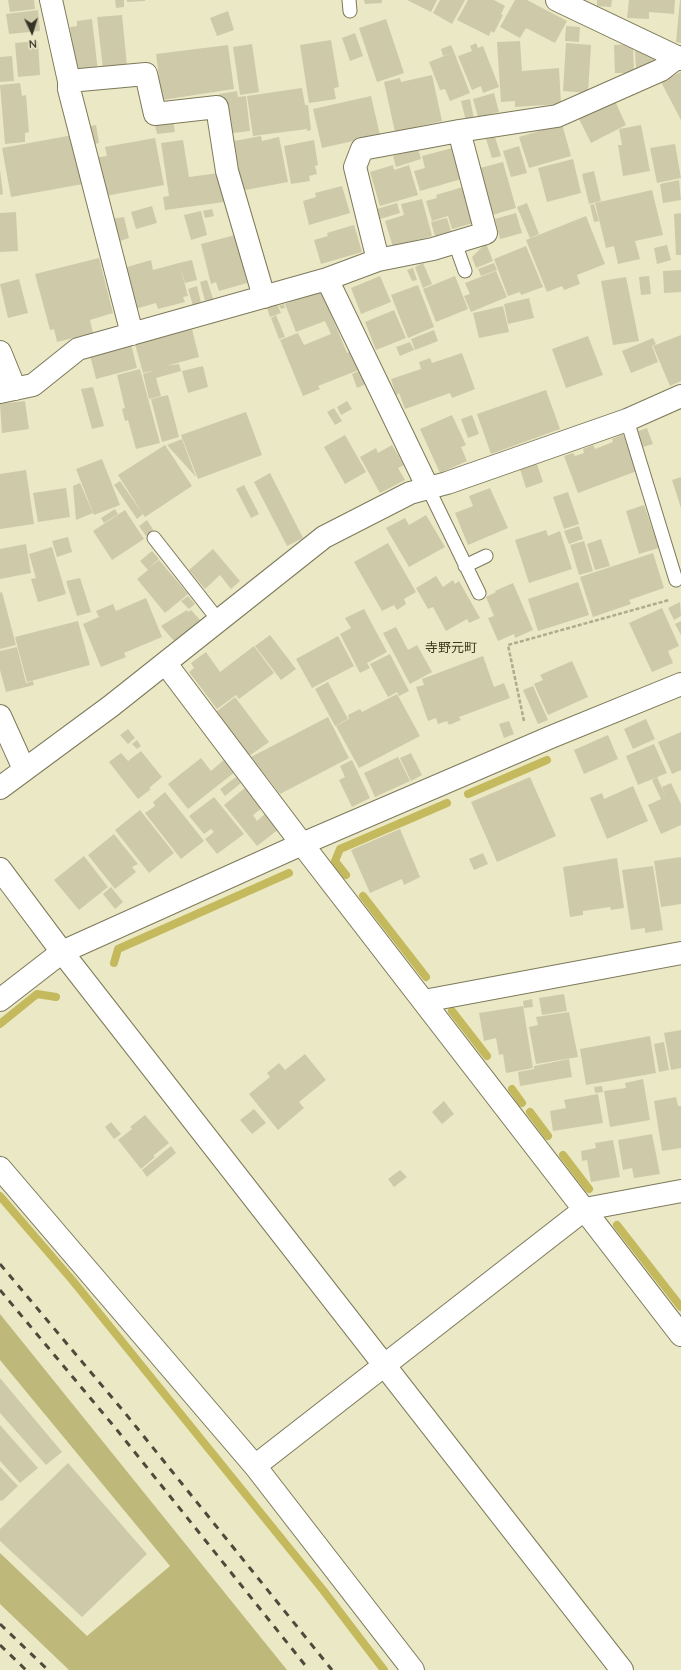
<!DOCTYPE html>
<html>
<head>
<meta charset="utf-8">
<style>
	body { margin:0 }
	#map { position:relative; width:681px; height:1670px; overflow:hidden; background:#ebe8c5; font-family:Quicksand,sans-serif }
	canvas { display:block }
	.north { position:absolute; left:12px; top:12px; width:40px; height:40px; -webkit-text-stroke:3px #ebe8c5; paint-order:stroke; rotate:176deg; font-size:11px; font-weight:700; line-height:16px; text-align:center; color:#363427 }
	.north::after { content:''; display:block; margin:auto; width:14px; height:18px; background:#363427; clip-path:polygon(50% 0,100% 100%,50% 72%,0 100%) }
</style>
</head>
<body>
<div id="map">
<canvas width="681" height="1670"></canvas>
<div class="north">N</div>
</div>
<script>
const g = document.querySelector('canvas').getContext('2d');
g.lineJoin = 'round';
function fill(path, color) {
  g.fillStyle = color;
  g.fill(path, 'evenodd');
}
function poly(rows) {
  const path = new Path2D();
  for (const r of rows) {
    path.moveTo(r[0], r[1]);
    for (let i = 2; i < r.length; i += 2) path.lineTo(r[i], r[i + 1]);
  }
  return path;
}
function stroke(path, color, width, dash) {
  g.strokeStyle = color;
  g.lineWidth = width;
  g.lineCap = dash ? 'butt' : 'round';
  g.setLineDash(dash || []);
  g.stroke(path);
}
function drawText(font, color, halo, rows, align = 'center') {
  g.font = font + ' Quicksand,"Noto Sans JP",sans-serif';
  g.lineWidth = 3;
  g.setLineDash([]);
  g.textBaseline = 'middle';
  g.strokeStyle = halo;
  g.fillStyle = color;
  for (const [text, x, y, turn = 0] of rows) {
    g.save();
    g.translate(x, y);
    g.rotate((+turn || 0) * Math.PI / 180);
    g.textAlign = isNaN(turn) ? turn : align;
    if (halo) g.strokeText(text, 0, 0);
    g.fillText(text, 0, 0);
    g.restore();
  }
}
fill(poly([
	[0,1314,287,1670,69,1670,0,1604,0,1553,87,1636,170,1566,0,1360]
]), '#bfb87b');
stroke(poly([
	[468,794,547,760],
	[346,875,335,861,340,849,447,803],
	[363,896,426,977],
	[114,963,118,949,289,873],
	[452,1011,487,1056],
	[0,1024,37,994,56,997],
	[512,1089,522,1103],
	[530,1112,548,1136],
	[563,1155,589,1189],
	[0,1196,73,1281,323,1590,384,1670],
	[617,1225,681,1307]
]), '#c4b95c', 8);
fill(poly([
	[8,0,34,0,35,9,10,12],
	[115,0,124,0,124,7,116,8],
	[127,0,145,0,145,1,127,2],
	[364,0,382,0,382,3,365,4],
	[407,0,437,0,431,12],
	[440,0,465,0,452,24,433,13],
	[468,0,494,0,505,6,501,14,503,15,494,33,491,31,489,36,457,20],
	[515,0,527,0,567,21,555,43,526,28,520,38,500,27],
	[597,0,612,0,611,7,597,6],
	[629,0,675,0,674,14,649,12,649,19,627,18],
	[680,0,681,0,681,43,676,42],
	[38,10,40,31,9,34,6,14],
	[228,11,234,30,217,36,210,18],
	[122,15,127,66,103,69,97,17],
	[92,19,98,72,80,74,75,68,70,27,77,26,77,21],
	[386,19,404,73,377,82,359,28],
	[566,26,580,27,579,42,565,41],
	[355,33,363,56,350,61,342,38],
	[331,40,339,87,334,88,336,99,309,103,300,45],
	[38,41,40,75,18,77,15,43],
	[520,41,522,71,559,68,561,104,515,107,515,101,501,102,497,42],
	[476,43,478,48,483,46,499,87,483,93,481,86,472,90,458,56,472,51,470,46],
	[566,43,591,45,588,93,563,91],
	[252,44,259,92,240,95,233,47],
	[633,44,634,73,615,73,614,45],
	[228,45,234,89,162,100,156,54],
	[451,45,454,52,443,56,441,49],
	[635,49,653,56,654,61,636,70],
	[454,52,470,93,450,101,445,89,440,90,429,62],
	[12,56,14,81,0,82,0,57],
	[681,72,681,120,661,82],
	[432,75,442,121,395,132,384,82,400,78,401,82],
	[20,83,22,96,26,95,29,132,25,133,25,142,5,144,0,85],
	[302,88,305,105,308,105,311,130,307,131,307,129,253,136,247,96],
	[237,91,238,97,246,96,250,131,225,134,219,94],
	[494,93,499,112,478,117,473,99],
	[371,96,380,135,322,148,313,109],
	[470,99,474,119,466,121,461,101],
	[615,101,626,125,591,143,579,119],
	[173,119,175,132,157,134,154,121],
	[562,124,571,156,529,168,519,137],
	[96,125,99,143,89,145,86,127],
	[641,125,650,171,623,176,618,145,622,145,619,129],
	[73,135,83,184,11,197,2,148],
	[261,136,262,141,279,137,288,182,240,191,231,147,235,146,234,141],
	[495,137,501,156,492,158,486,139],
	[155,138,164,185,100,197,93,158,107,156,105,147],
	[183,140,189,177,219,173,224,202,165,210,163,197,169,196,161,143],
	[314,140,318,165,315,166,317,174,309,176,310,181,291,184,284,146],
	[675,144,681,178,657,183,650,148],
	[519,146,527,173,511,177,503,151],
	[456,147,465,178,420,191,414,171,425,168,422,156],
	[418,149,421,159,396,167,393,156],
	[573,159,581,193,547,202,538,168],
	[503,162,516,208,489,216,476,169],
	[393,165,394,170,409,165,418,195,380,206,370,172],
	[0,170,3,194,0,195],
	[594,171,601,201,589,204,582,174],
	[679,180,681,200,663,203,660,184],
	[342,186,350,213,309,225,303,201,316,197,315,193],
	[466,186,477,222,452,229,448,216,432,221,426,201,437,198,436,195],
	[652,190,663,235,635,241,640,259,618,264,614,246,606,248,595,203],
	[422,199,432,236,393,247,385,221,404,215,401,204],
	[397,203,400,213,380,219,377,209],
	[527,203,539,234,530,238,517,207],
	[594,204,599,221,594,222,590,205],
	[152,206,157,223,136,229,131,212],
	[212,209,214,216,205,218,203,211],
	[201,211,207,235,191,240,184,215],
	[16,212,18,251,0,252,0,213],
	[516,213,522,233,500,239,495,219],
	[681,213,681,255,676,255,674,214],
	[586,216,605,264,577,275,580,284,564,290,562,286,547,292,526,240],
	[124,217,129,238,117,242,111,219],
	[447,218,451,231,435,236,431,222],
	[354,225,362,252,321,264,314,240,328,236,327,233],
	[235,235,247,283,219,291,216,282,211,284,201,244],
	[486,243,493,261,476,268,472,257],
	[667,245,671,260,657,264,654,248],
	[526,246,543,287,521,295,520,292,508,296,494,259],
	[99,258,113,313,90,320,93,333,57,342,54,329,50,330,35,274],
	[151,260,153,270,179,263,188,296,183,297,185,302,158,309,156,303,135,309,124,268],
	[192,260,197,280,185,283,179,263],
	[423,263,432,284,423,288,415,267],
	[494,263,497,270,481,276,478,269],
	[413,268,417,280,412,281,407,270],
	[681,270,681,292,664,293,663,271],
	[496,271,507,297,471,312,464,296,470,294,465,283],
	[380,276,391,302,361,314,351,288],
	[455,276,468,309,436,322,423,289],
	[649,276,651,294,641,295,639,277],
	[626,277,639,341,613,345,601,281],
	[19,279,28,313,8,318,0,284],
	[207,280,213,299,205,301,200,282],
	[418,285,434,327,408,338,391,295],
	[197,286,202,307,194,309,188,289],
	[321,290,347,353,353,350,361,369,318,386,320,389,303,396,280,340,298,333,304,345,331,334,325,321,296,332,285,304],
	[529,298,534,318,508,324,504,304],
	[277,304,281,313,270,317,267,308],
	[284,304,285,308,281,309,279,306],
	[503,306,509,332,479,338,473,313],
	[394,310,406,338,376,350,365,322],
	[276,315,285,337,279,339,271,318],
	[192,329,199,357,166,366,179,364,181,371,156,378,161,396,149,399,143,374,155,370,143,373,135,344],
	[434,330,438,341,415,350,411,339],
	[681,335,681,381,670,386,653,346],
	[588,336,603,375,566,388,552,349],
	[653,338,656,344,652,346,658,362,631,373,622,351],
	[410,342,414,350,400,356,396,347],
	[131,344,137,368,96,379,90,355],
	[462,353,475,389,452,398,450,393,405,409,399,393,396,395,391,379,421,369,419,362,430,358,432,363],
	[203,366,208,387,188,393,182,371],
	[140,369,160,443,136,449,128,420,125,421,122,409,125,408,117,375],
	[363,369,368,383,357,388,352,374],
	[93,387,104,426,92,429,81,389],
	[546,390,560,429,491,454,477,414],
	[168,395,179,437,162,442,151,399],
	[25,401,29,429,2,433,0,404],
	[347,401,352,409,341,415,337,407],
	[334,408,342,421,335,425,327,412],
	[246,412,262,455,198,479,181,435],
	[452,415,466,445,461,447,467,461,440,473,420,429],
	[472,415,479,434,468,438,461,419],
	[647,428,653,444,643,447,638,431],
	[623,434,637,471,578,493,564,456,573,453,575,456,584,453,583,449,593,445,595,449,613,442,612,439],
	[345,435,366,472,345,484,324,447],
	[182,439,196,477,167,445],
	[165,445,192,486,145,517,118,475],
	[392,445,404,465,398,468,405,480,380,493,360,457,376,448,378,453],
	[102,459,120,505,94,515,76,469],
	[537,464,543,482,526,488,520,469],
	[26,470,34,524,0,529,0,474],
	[270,473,303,538,287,546,254,482],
	[681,477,681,508,672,480],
	[120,481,143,514,137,519,114,485],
	[80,483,93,513,76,520,73,486],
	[244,485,259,514,251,518,236,489],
	[66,488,70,517,38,522,33,493],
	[490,488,508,528,468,545,455,513,473,506,469,496],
	[568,492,579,524,564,529,553,497],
	[644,505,659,548,639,554,626,511],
	[115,509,118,514,104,523,101,518],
	[125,510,144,539,112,560,93,531],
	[426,515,445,547,409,567,386,528,405,518,409,525],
	[147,520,154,531,146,536,139,526],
	[579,526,583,539,569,544,564,531],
	[546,530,548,536,560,531,572,569,529,583,515,540],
	[68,537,72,552,57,557,52,541],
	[601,539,610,566,595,570,587,544],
	[584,541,593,571,579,575,570,545],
	[388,543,416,592,404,599,406,604,397,610,394,605,382,611,354,562],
	[26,544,31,573,0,579,0,549],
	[52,547,66,594,38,602,31,579,36,578,29,554],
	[213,549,240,581,231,589,220,575,205,589,189,570],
	[152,551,159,559,149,568,159,560,188,594,165,613,137,579,148,570,140,561],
	[653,553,664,588,629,600,631,604,593,617,580,577],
	[436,576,443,587,453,580,455,584,459,581,480,618,469,623,467,619,446,631,433,607,428,609,416,588],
	[80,578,91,612,77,616,66,581],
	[578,582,589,615,538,631,528,599],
	[513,583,533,630,515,638,514,634,498,641,488,618,494,616,486,597,496,592,495,591],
	[2,592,16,645,0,649,0,593],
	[188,596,195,604,189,609,181,601],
	[146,598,162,637,124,653,126,657,101,667,83,624,99,617,96,611,113,604,116,611],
	[680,602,681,616,674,620,668,608],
	[662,608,679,646,668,651,673,663,652,672,629,623],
	[364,609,387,652,367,663,370,668,360,673,340,634,351,628,345,618],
	[187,610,188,612,191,610,200,620,174,641,161,626],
	[78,621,90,665,27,682,15,637],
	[681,621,681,635,675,624],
	[396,627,408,650,417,645,432,672,410,684,383,633],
	[270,635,296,669,281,680,255,646],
	[338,636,354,666,312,688,296,659],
	[254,646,274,673,239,699,236,695,217,709,189,672,194,668,191,663,206,652,220,672],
	[17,647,26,683,33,681,34,685,6,692,0,670,0,651],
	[390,654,409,691,399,696,397,692,388,697,370,664],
	[483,656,494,687,504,683,510,698,459,717,461,720,449,725,447,721,438,724,436,718,428,721,416,687,424,685,422,679],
	[572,661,588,697,548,715,534,684,543,680,540,675],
	[328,682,348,719,335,726,315,689],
	[533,686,548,720,538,724,523,690],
	[397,694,420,736,359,768,336,726,349,719,348,715,360,709,362,712],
	[235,697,269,742,249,756,216,712],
	[328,717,349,758,280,794,251,757],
	[646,719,655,739,633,749,624,729],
	[509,721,514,734,504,738,499,724],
	[128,729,135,738,128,744,120,735],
	[681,732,681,770,672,774,658,742],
	[608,735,618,759,584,774,574,750],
	[137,740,141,746,137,749,132,744],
	[654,744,667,773,638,785,626,756],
	[141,751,162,777,149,788,151,789,138,799,109,762,121,753,128,761],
	[411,753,422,775,411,781,400,758],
	[398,757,410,781,375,797,364,773],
	[201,758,211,771,225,759,235,772,188,809,168,784],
	[352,760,370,798,352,807,339,780,345,777,340,766],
	[236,777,241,783,225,796,220,789],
	[530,777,556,836,497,862,471,802],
	[657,777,666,797,662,787,671,783,681,804,681,825,661,834,648,805,661,799,652,780],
	[633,786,648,821,607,839,590,798,602,793,604,799],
	[246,787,262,808,253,815,257,821,266,813,279,829,257,846,224,805],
	[165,792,204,841,181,859,145,813,155,806,153,802],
	[214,797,244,834,217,854,205,839,214,832,211,829,204,834,189,816],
	[140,810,174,853,149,873,115,830],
	[400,829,420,877,404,885,402,879,370,893,351,850],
	[114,834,138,864,132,867,136,872,115,889,88,855],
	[483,853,488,864,474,870,469,859],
	[84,856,108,887,79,910,54,880],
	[681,857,681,904,661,907,654,861],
	[617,858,624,908,611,910,610,907,583,911,583,915,570,917,563,867],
	[653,866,663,930,645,933,645,928,631,930,622,870],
	[111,887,123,902,115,909,103,894],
	[564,994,567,1011,542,1015,539,998],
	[532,999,533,1007,524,1008,523,1001],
	[523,1006,533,1068,506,1073,503,1054,499,1055,496,1038,484,1041,479,1013],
	[569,1012,578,1057,536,1064,529,1027,538,1025,536,1017],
	[681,1030,681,1068,671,1070,664,1033],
	[650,1036,656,1073,586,1085,580,1049],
	[664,1042,669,1070,659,1072,654,1044],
	[305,1054,326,1080,299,1102,304,1108,278,1130,249,1094,270,1077,267,1073,279,1063,285,1070],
	[569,1059,572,1077,520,1086,518,1072,534,1069,534,1066],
	[643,1079,650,1120,610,1127,604,1091,626,1088,625,1083],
	[602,1086,603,1092,595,1093,594,1087],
	[598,1094,603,1123,553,1131,550,1111,566,1108,564,1100],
	[676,1097,678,1106,681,1106,681,1148,662,1151,654,1101],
	[444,1101,454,1114,442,1124,432,1112],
	[254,1109,266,1123,252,1134,240,1120],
	[145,1115,169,1143,153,1156,155,1157,141,1169,118,1140,132,1129,130,1127],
	[111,1122,121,1134,114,1139,105,1127],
	[652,1134,660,1174,634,1178,632,1168,623,1170,618,1140],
	[613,1140,620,1177,591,1182,587,1160,582,1161,581,1151,596,1148,595,1143],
	[171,1146,176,1153,147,1177,142,1170],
	[400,1170,407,1177,394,1187,388,1179],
	[0,1378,62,1452,46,1465,0,1413],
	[0,1425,38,1468,20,1483,0,1461],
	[68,1463,147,1554,82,1617,0,1541,0,1529],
	[0,1467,18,1486,2,1501,0,1500]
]), '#cecaa9');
const lane = poly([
	[349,0,350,11],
	[455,243,465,271],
	[627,420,676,580],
	[428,488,479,593],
	[154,538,219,621],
	[465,566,486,556]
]);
const street = poly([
	[51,0,69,81,69,89,132,334],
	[557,0,681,59],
	[69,81,146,74,155,114,217,107,227,171,264,297],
	[378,260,433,249,486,233,459,131],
	[327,279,378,260,355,167,362,149,459,131,557,116,661,70,678,57],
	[0,352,15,389],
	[0,392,33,385,78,349,327,279,428,488],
	[166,664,302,844,681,1335],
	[0,716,24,769],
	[0,788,111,706,324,537,410,493,447,483,627,420,681,396],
	[0,1000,62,952,302,844,551,737,681,684],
	[424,1001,681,953],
	[0,1168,255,1466,413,1670],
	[255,1466,585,1209,681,1191]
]);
const secondary = poly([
	[0,869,62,952,622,1670]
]);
stroke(lane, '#7d795a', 15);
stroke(street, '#7d795a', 24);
stroke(secondary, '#7d795a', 24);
stroke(poly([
	[524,721,508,645,669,600]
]), '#aeab8f', 2.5, [4, 2]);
stroke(lane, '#fff', 13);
stroke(street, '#fff', 22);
stroke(secondary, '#fff', 22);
stroke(poly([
	[0,1264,125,1413,332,1670],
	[0,1290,117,1430,309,1670],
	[0,1624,48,1670],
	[0,1645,26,1670]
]), '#4c4a3b', 3, [7, 7]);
drawText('13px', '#3b381b', '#ebe8c5', [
	["寺野元町",451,648]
]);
</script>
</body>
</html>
